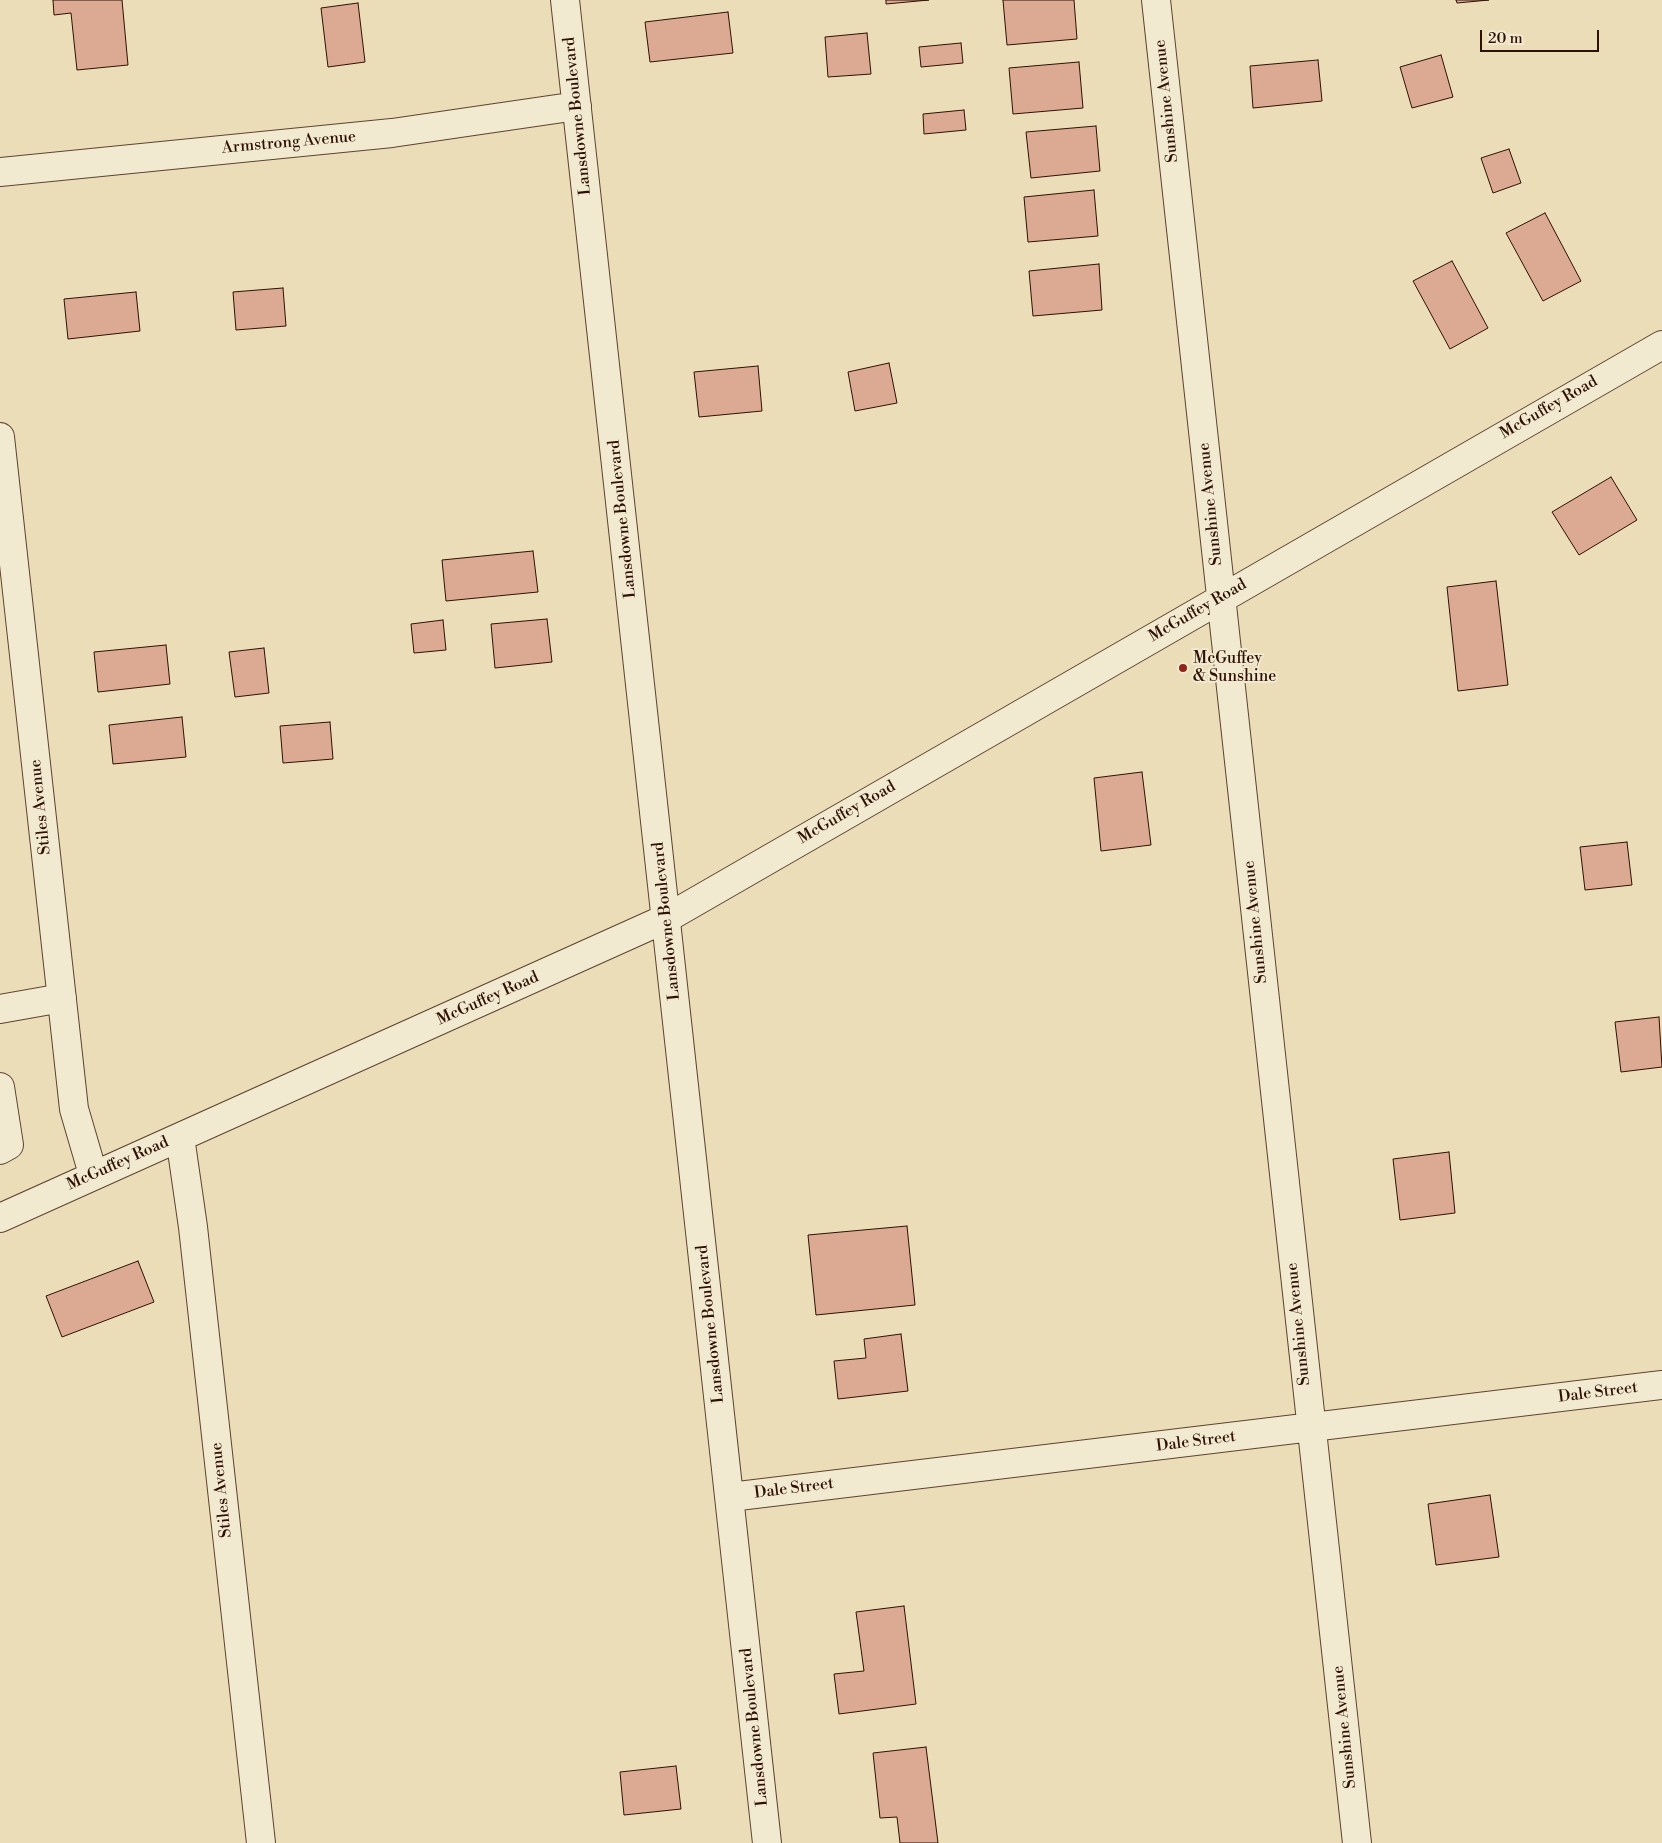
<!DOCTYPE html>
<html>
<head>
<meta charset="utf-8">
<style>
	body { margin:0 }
	#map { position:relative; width:1662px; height:1843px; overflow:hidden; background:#eaddb7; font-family:"Libre Bodoni",serif }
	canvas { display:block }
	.scale { position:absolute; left:1480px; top:30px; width:119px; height:22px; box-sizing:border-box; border:2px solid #2e1103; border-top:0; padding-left:6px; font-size:15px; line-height:18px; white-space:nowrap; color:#2e1103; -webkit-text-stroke:4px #f1e9d0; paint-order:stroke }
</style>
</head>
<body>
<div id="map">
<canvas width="1662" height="1843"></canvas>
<div class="scale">20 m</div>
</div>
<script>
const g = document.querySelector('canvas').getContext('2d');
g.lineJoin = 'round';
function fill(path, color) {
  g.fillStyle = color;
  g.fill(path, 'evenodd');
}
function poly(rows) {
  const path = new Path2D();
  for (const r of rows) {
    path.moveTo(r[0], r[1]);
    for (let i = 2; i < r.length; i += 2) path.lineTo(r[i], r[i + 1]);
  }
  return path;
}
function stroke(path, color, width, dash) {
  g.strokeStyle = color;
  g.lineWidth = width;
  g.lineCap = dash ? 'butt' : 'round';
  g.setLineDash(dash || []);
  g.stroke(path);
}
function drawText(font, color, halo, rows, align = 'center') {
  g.font = font + ' "Libre Bodoni",serif';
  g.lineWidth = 4;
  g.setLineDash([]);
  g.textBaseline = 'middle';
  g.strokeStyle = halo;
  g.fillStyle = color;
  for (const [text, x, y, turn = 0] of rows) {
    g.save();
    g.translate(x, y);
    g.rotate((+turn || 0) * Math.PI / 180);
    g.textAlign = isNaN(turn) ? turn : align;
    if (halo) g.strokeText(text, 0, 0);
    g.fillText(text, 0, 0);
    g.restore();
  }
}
const building = poly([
	[53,0,122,0,128,65,77,70,71,13,54,15,53,0],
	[886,0,929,0,886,4,886,0],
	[1003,0,1074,0,1077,39,1007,45,1003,0],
	[1456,0,1489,0,1457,3,1456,0],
	[358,3,365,62,328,67,321,8,358,3],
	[728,12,733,53,650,62,645,22,728,12],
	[867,33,871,74,828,77,825,37,867,33],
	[961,43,963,63,921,67,919,47,961,43],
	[1441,55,1453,97,1412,108,1400,67,1441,55],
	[1318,60,1322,101,1253,108,1250,66,1318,60],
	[1079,62,1083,108,1013,114,1009,68,1079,62],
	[964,110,966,130,924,134,923,114,964,110],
	[1096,126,1100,171,1031,178,1026,132,1096,126],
	[1509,149,1521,183,1493,193,1481,158,1509,149],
	[1094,190,1098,236,1028,242,1024,197,1094,190],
	[1545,213,1581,281,1543,301,1506,233,1545,213],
	[1452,261,1488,328,1450,349,1413,281,1452,261],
	[1099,264,1102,310,1033,316,1029,271,1099,264],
	[283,288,286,326,236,330,233,292,283,288],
	[136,292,140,331,68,339,64,299,136,292],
	[889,363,897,403,855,411,848,372,889,363],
	[758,366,762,411,699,417,694,372,758,366],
	[1611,477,1637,520,1579,555,1552,512,1611,477],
	[533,551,538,592,446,601,442,560,533,551],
	[1496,581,1508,685,1458,691,1447,587,1496,581],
	[547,619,552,662,495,668,491,624,547,619],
	[443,620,446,650,414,653,411,624,443,620],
	[166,645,170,684,98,692,94,652,166,645],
	[264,648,269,693,235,697,229,652,264,648],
	[182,717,186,757,113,764,109,725,182,717],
	[330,722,333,759,283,763,280,726,330,722],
	[1142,772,1151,845,1101,851,1094,778,1142,772],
	[1627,842,1632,885,1585,890,1580,847,1627,842],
	[1659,1017,1662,1067,1621,1072,1615,1022,1659,1017],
	[1449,1152,1455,1213,1400,1220,1393,1159,1449,1152],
	[907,1226,915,1305,816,1315,808,1235,907,1226],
	[138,1261,154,1302,62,1337,46,1296,138,1261],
	[901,1334,908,1391,838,1399,834,1361,866,1358,864,1339,901,1334],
	[1490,1495,1499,1557,1436,1565,1428,1504,1490,1495],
	[904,1606,916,1704,839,1714,834,1674,864,1671,856,1612,904,1606],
	[926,1747,938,1843,900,1843,897,1817,880,1818,873,1753,926,1747],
	[676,1766,681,1809,624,1815,620,1772,676,1766]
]);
fill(building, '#dcaa93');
stroke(building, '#2e1103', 1);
const minor = poly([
	[565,0,767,1843],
	[1156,0,1357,1843],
	[0,172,392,133,577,106],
	[0,437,74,1109,93,1174],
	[0,1009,62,998],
	[0,1087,9,1145,0,1150],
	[180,1137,193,1227,261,1843],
	[0,1218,667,918,1662,345],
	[730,1497,1662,1385]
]);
stroke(minor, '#5d4430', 30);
stroke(minor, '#f1e9d0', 28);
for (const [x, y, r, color] of [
	[1183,668,5,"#8f2418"]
]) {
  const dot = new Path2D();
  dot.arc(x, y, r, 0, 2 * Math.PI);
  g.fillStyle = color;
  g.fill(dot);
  stroke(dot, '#f1e9d0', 2);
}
drawText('16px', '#2e1103', '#f1e9d0', [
	["Sunshine Avenue",1167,101,-96],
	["Lansdowne Boulevard",578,116,-96],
	["Armstrong Avenue",289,143,-5],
	["McGuffey Road",1549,408,-30],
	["Sunshine Avenue",1211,504,-96],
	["Lansdowne Boulevard",623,519,-96],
	["McGuffey Road",1198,611,-30],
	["Stiles Avenue",41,807,-96],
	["McGuffey Road",847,813,-30],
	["Lansdowne Boulevard",667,921,-96],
	["Sunshine Avenue",1256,922,-96],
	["McGuffey Road",488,999,-24],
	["McGuffey Road",118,1164,-24],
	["Lansdowne Boulevard",711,1324,-96],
	["Sunshine Avenue",1299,1324,-96],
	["Dale Street",1598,1393,-7],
	["Dale Street",1196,1442,-7],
	["Dale Street",794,1489,-7],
	["Stiles Avenue",222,1490,-96],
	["Lansdowne Boulevard",755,1727,-96],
	["Sunshine Avenue",1345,1727,-96]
]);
drawText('16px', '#2e1103', '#f1e9d0', [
	["McGuffey",1193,659],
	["& Sunshine",1193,677]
], 'left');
</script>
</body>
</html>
